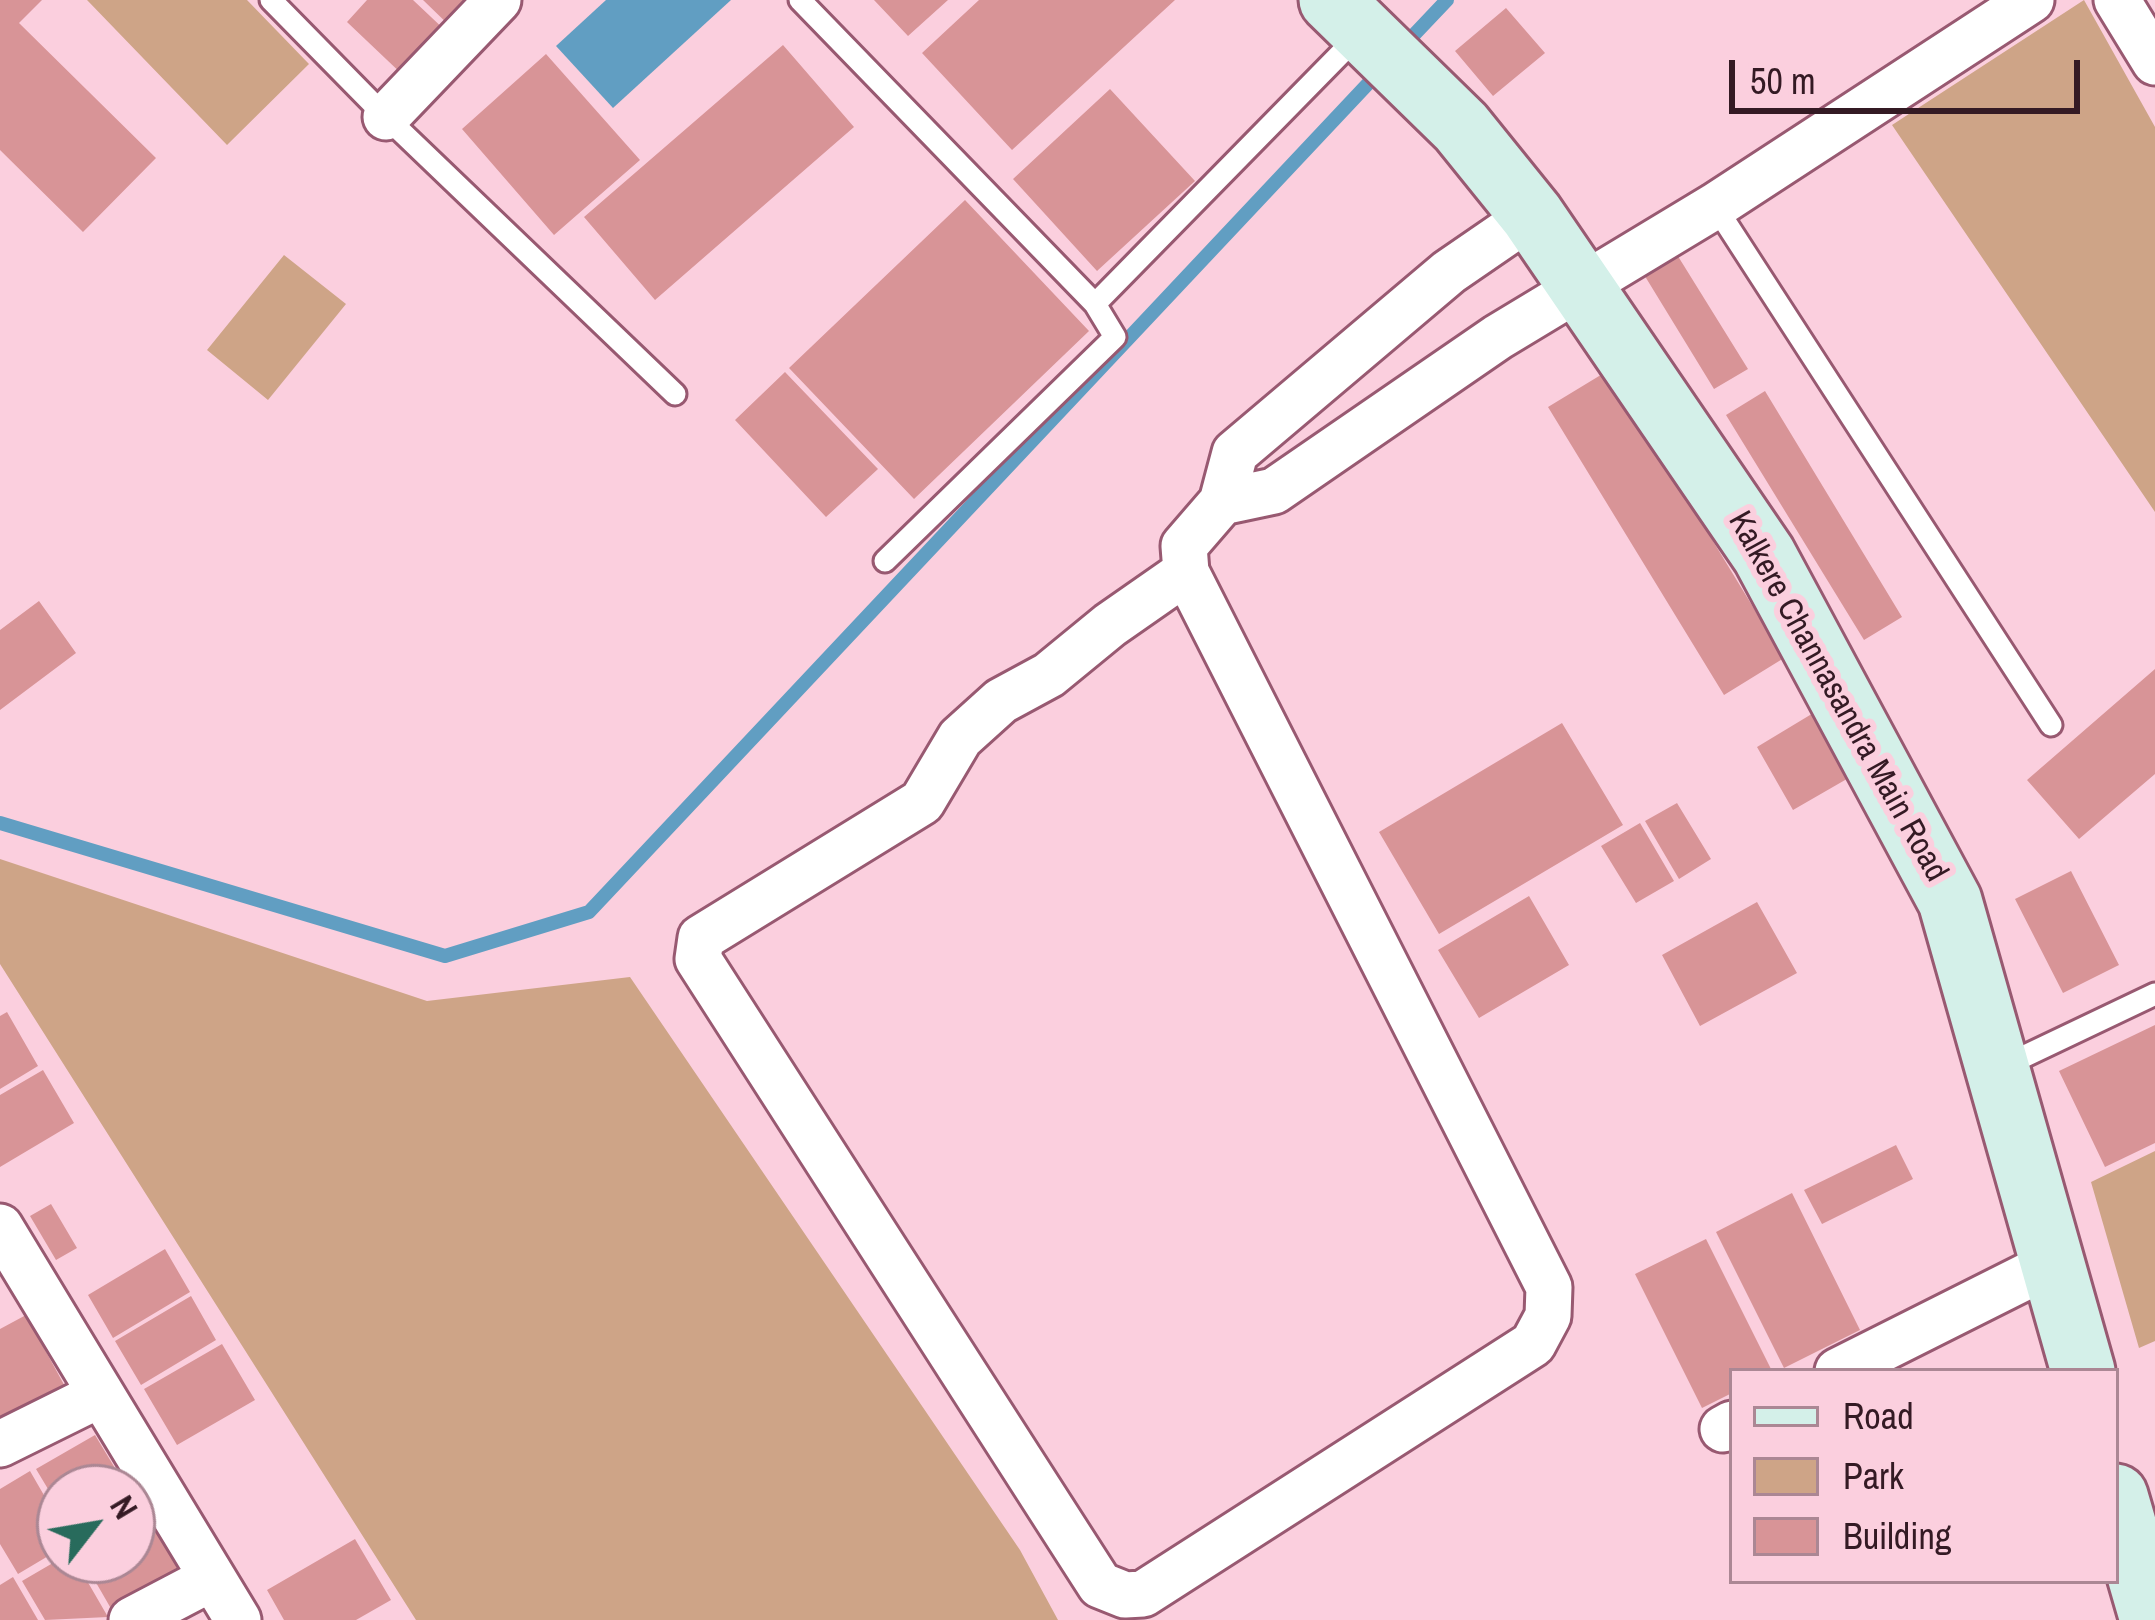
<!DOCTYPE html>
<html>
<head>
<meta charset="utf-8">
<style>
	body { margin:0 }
	#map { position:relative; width:2155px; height:1620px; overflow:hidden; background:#fbcfde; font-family:"Archivo Narrow",sans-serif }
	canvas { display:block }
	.legend { position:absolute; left:1729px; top:1368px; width:390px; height:216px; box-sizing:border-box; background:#fbcfde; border:3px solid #ab8794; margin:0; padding:15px 21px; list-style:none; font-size:36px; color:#341a24 }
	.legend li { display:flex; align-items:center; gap:24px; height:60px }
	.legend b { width:60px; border:3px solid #ab8794 }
	.north { position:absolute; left:36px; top:1464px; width:120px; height:120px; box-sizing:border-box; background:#fbcfde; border:3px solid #ab8794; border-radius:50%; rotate:59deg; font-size:33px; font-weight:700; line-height:48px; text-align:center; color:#341a24 }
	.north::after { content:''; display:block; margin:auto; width:42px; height:54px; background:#286b5c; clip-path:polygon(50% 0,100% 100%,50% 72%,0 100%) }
	.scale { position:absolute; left:1729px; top:60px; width:351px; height:54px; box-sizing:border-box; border:6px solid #341a24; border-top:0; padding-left:15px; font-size:36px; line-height:42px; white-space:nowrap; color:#341a24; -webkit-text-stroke:9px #fbcfde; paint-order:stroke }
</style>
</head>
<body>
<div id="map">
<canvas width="2155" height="1620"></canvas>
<ul class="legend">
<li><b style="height:15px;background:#d4f0e9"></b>Road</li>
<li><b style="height:33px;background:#cea487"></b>Park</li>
<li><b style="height:33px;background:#d89497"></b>Building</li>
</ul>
<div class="north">N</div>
<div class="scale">50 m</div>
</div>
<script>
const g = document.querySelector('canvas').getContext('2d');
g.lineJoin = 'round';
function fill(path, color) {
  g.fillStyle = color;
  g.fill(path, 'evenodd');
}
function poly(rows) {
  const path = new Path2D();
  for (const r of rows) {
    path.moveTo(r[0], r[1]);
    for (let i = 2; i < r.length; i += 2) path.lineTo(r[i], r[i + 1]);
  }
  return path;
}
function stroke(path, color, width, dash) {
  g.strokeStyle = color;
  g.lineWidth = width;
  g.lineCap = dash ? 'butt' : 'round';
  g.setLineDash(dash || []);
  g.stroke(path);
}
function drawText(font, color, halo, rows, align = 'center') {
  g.font = font + ' "Archivo Narrow",sans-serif';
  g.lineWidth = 12;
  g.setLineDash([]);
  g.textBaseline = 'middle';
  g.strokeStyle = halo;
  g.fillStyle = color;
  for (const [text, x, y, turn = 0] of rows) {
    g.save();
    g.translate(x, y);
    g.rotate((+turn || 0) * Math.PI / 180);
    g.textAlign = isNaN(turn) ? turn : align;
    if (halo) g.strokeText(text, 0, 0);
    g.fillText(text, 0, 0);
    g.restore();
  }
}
fill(poly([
	[87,0,247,0,309,64,227,145],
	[2084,0,2155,127,2155,512,1892,125],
	[284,255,346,304,268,400,207,350],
	[0,859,427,1001,630,977,1020,1550,1058,1620,416,1620,0,964],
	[2155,1151,2155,1341,2139,1348,2091,1182]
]), '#cea487');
fill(poly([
	[606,0,731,0,613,108,556,46]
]), '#619ec2');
stroke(poly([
	[1410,39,1447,0],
	[0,823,445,956,589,912,1379,72]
]), '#619ec2', 14);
fill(poly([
	[0,0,42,0,19,23,156,158,83,232,0,150],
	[367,0,413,0,448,33,406,78,347,22],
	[423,0,484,0,455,31],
	[874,0,948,0,908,36],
	[979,0,1175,0,1012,150,922,53],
	[1506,8,1545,53,1493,96,1455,51],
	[783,45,854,127,655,300,584,217],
	[546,54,640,160,554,235,462,129],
	[1110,89,1195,181,1097,271,1013,179],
	[965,200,1089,331,914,499,789,368],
	[1676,253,1748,369,1714,389,1643,273],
	[1609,370,1784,658,1724,695,1548,407],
	[785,372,878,469,826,517,735,420],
	[1765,391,1902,617,1864,640,1726,415],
	[39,601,76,653,0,710,0,630],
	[2155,669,2155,774,2079,839,2027,780],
	[1815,712,1852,776,1793,810,1757,747],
	[1562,723,1623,825,1439,934,1379,832],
	[1677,803,1711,859,1679,879,1645,821],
	[1640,823,1674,881,1636,903,1601,846],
	[2071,871,2119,965,2063,993,2015,899],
	[1529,896,1569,965,1479,1018,1438,950],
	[1757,902,1797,973,1700,1026,1662,955],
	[7,1012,38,1066,0,1089,0,1016],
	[2155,1025,2155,1143,2105,1167,2059,1071],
	[43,1070,74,1123,0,1167,0,1095],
	[1896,1145,1913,1179,1822,1224,1804,1190],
	[1792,1193,1860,1330,1784,1368,1716,1232],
	[51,1204,77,1248,56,1260,30,1216],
	[1706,1239,1772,1371,1732,1371,1732,1393,1702,1408,1635,1274],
	[165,1249,190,1292,113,1338,88,1295],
	[191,1296,216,1340,141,1385,115,1341],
	[26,1315,68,1392,0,1429,0,1329],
	[222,1344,255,1400,177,1445,144,1389],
	[95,1435,127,1488,60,1488,60,1509,36,1469],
	[30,1471,60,1523,60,1549,18,1574,0,1544,0,1489],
	[146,1509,186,1578,117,1619,83,1560,132,1560,132,1517],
	[355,1539,391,1600,356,1620,284,1620,267,1590],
	[58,1560,75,1560,108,1617,45,1620,22,1581],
	[13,1577,38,1620,0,1620,0,1585]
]), '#d89497');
const service = poly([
	[271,0,386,117,675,394],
	[800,0,1095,304],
	[1715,206,2051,725],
	[885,561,1115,337,1095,304,1358,36],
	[2004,1066,2155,994]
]);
const minor = poly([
	[2117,0,2155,62],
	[386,117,498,0],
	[1222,502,1274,491,1498,337,1715,206,2031,0],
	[1186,572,1110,625,1049,675,1001,701,960,738,922,802,701,938,698,959,1100,1585,1125,1595,1143,1594,1533,1344,1548,1316,1549,1287,1186,572,1184,546,1222,502,1235,453,1449,272,1532,215],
	[0,1227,238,1620],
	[1838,1371,2053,1263],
	[1723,1429,1732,1424],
	[0,1444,101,1394],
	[132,1620,212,1578]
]);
const secondary = poly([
	[1331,0,1461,127,1532,215,1764,555,1950,901,2083,1371],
	[2116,1496,2152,1620]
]);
stroke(service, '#985971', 27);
stroke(minor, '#985971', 51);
stroke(secondary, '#985971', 69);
stroke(service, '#fff', 21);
stroke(minor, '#fff', 45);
stroke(secondary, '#d4f0e9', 63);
drawText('33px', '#341a24', '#fbcfde', [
	["Kalkere Channasandra Main Road",1837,697,61]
]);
</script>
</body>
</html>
